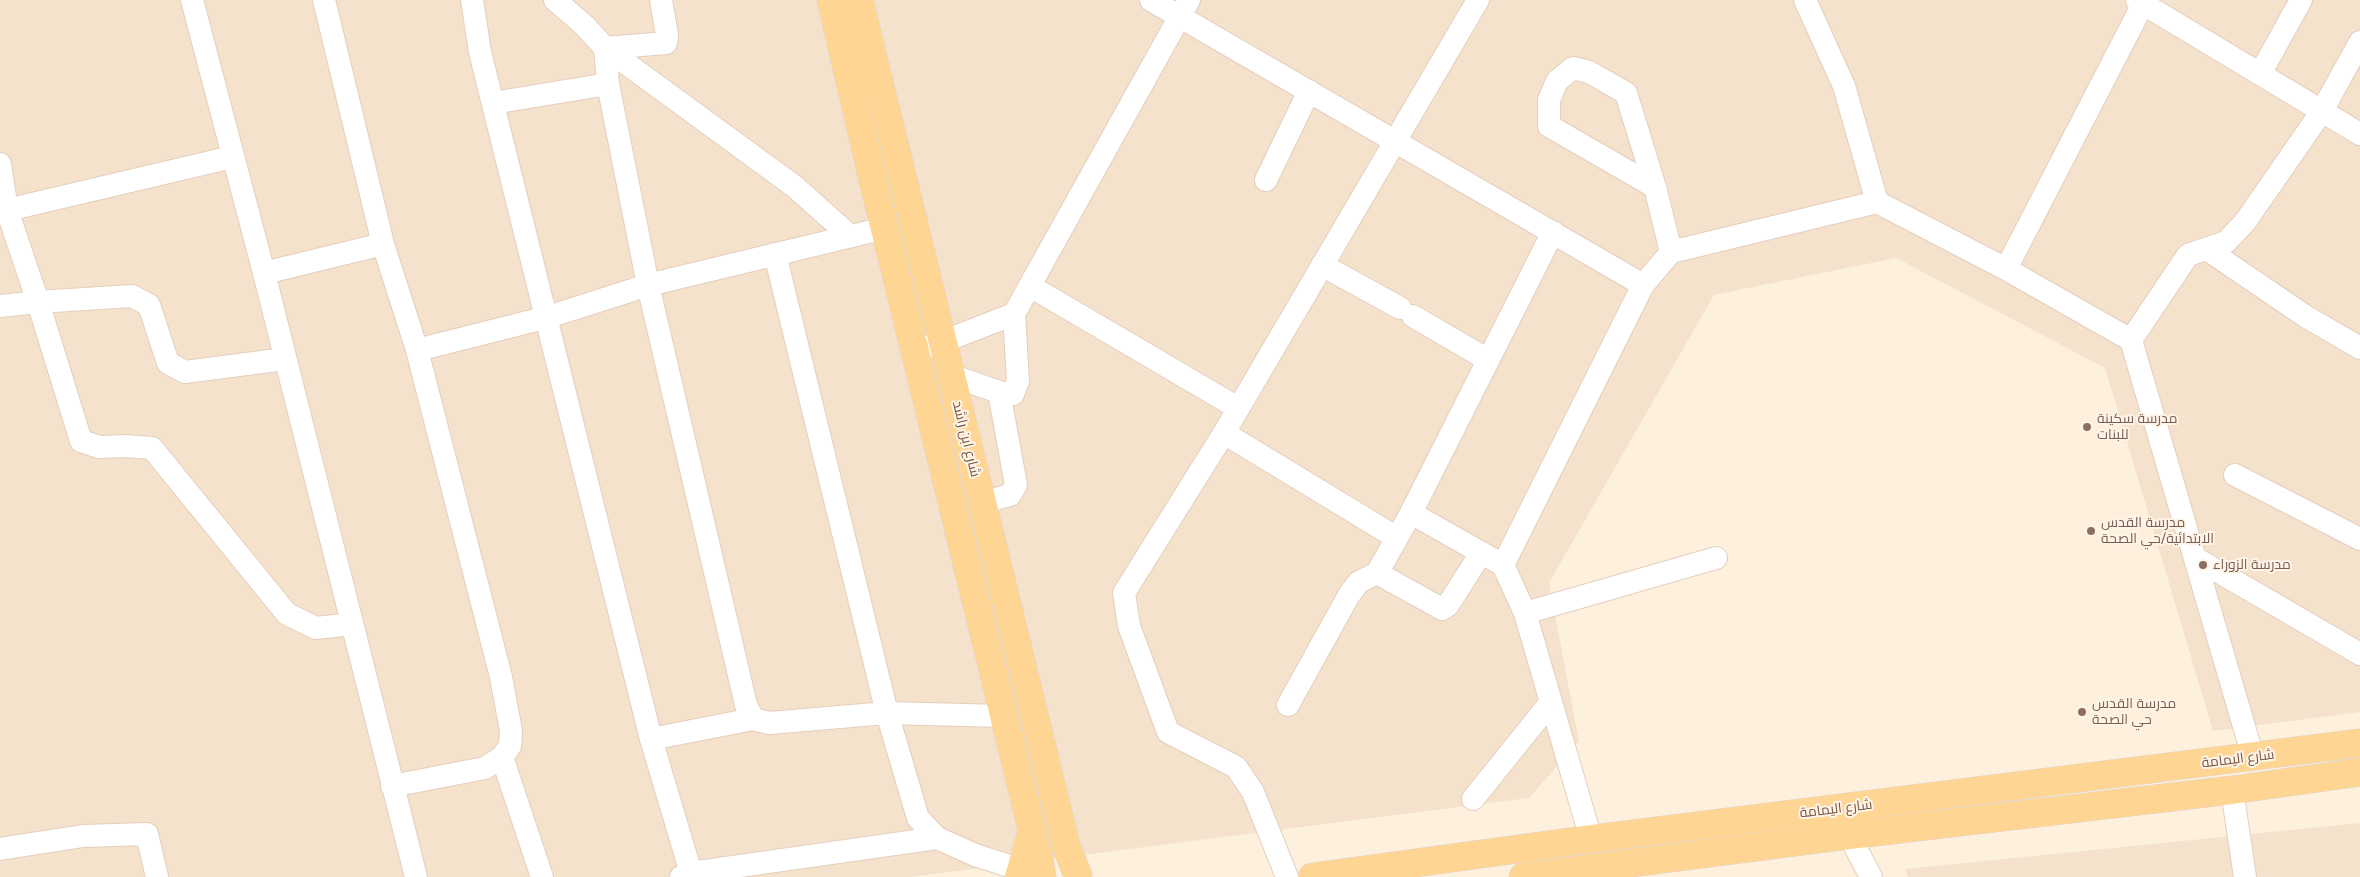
<!DOCTYPE html>
<html>
<head>
<meta charset="utf-8">
<style>
	body { margin:0 }
	canvas { display:block; background:#fdf1de }
</style>
</head>
<body>
<canvas width="2360" height="877"></canvas>
<script>
const g = document.querySelector('canvas').getContext('2d');
g.lineJoin = 'round';
function fill(path, color) {
  g.fillStyle = color;
  g.fill(path, 'evenodd');
}
function poly(rows) {
  const path = new Path2D();
  for (const r of rows) {
    path.moveTo(r[0], r[1]);
    for (let i = 2; i < r.length; i += 2) path.lineTo(r[i], r[i + 1]);
  }
  return path;
}
function stroke(path, color, width, dash) {
  g.strokeStyle = color;
  g.lineWidth = width;
  g.lineCap = dash ? 'butt' : 'round';
  g.setLineDash(dash || []);
  g.stroke(path);
}
function drawText(font, color, halo, rows, align = 'center') {
  g.font = font + ' Figtree,Cairo,sans-serif';
  g.lineWidth = 4;
  g.setLineDash([]);
  g.textBaseline = 'middle';
  g.strokeStyle = halo;
  g.fillStyle = color;
  for (const [text, x, y, turn = 0] of rows) {
    g.save();
    g.translate(x, y);
    g.rotate((+turn || 0) * Math.PI / 180);
    g.textAlign = isNaN(turn) ? turn : align;
    if (halo) g.strokeText(text, 0, 0);
    g.fillText(text, 0, 0);
    g.restore();
  }
}
fill(poly([
	[0,0,2360,0,2360,712,2213,731,2105,368,1896,258,1714,295,1549,583,1579,741,1529,798,910,877,0,877],
	[2360,823,2360,877,1908,877,1905,869]
]), '#f5e2cc');
const minor = poly([
	[192,0,264,273,416,877],
	[324,0,383,244,417,350,501,677,511,731,510,746,502,757,485,768,392,786],
	[472,0,480,52,651,739,691,873],
	[555,0,585,26,605,48,794,186,850,236],
	[661,0,667,35,666,43,605,48,608,84,648,285,746,705,753,719,769,723,887,713,1004,716],
	[1151,0,1643,285],
	[1805,0,1844,86,1877,202],
	[2137,0,2360,134],
	[2260,74,2301,0],
	[493,103,608,84],
	[232,157,7,210,38,302,132,296,149,305,168,363,185,372,285,359],
	[0,164,7,210],
	[1266,180,1309,91],
	[1655,187,1549,126,1549,100,1557,81,1573,68,1589,72,1626,93,1655,187,1671,252],
	[2208,250,2305,316,2360,348],
	[775,254,887,713,918,818,937,838,975,855,1022,870],
	[1322,265,1400,308],
	[2006,269,2145,0],
	[264,273,383,244],
	[1030,286,1238,408],
	[0,306,38,302,81,441,99,447,126,446,152,448,287,614,316,628,352,624],
	[1413,316,1488,360],
	[2131,340,2188,255,2226,242,2245,222,2322,111,2360,42],
	[417,350,548,317,648,285,885,228],
	[915,350,942,342,1014,314,1189,0],
	[950,375,1005,394,1013,394,1018,381,1014,314],
	[1224,433,1397,538,1411,513,1503,565,1525,613,1591,839],
	[2235,475,2360,539],
	[981,503,1010,495,1016,485,999,392],
	[1411,513,1553,232],
	[2195,558,2360,654],
	[1503,565,1643,285,1671,252,1877,202,2006,269,2131,340,2253,757],
	[1377,573,1442,609,1448,605,1481,553],
	[1525,613,1716,558],
	[1288,705,1349,595,1359,582,1377,573,1397,538],
	[651,739,753,719],
	[502,757,542,877],
	[2232,790,2245,877],
	[1473,799,1551,702],
	[1849,835,1871,877],
	[0,849,83,836,147,834,157,877],
	[681,877,691,873,937,838],
	[1287,877,1253,792,1236,767,1168,732,1129,626,1124,593,1224,433,1478,0]
]);
const major = poly([
	[831,0,873,180,1038,854,1042,877],
	[859,0,1066,845,1078,876],
	[1019,877,1031,835],
	[1312,877,1591,839,2360,743],
	[1523,877,1849,835,2232,790,2360,772]
]);
stroke(minor, '#e4cebd', 24);
stroke(major, '#ded6d2', 29);
stroke(minor, '#fff', 22);
stroke(major, '#ffd594', 28);
for (const [x, y, r, color] of [
	[2087,427,5,"#8d6e63"],
	[2091,531,5,"#8d6e63"],
	[2203,565,5,"#8d6e63"],
	[2082,712,5,"#8d6e63"]
]) {
  const dot = new Path2D();
  dot.arc(x, y, r, 0, 2 * Math.PI);
  g.fillStyle = color;
  g.fill(dot);
  stroke(dot, '#fff5e6', 2);
}
drawText('14px', '#785e54', '#fff5e6', [
	["مدرسة سكينة",2097,419],
	["للبنات",2097,435],
	["مدرسة القدس",2101,523],
	["الابتدائية/حي الصحة",2101,539],
	["مدرسة الزوراء",2213,565],
	["مدرسة القدس",2092,704],
	["حي الصحة",2092,720]
], 'left');
drawText('14px', '#755545', '#fff5e6', [
	["شارع ابن راشد",966,439,76],
	["شارع اليمامة",2238,759,-7],
	["شارع اليمامة",1836,809,-7]
]);
</script>
</body>
</html>
